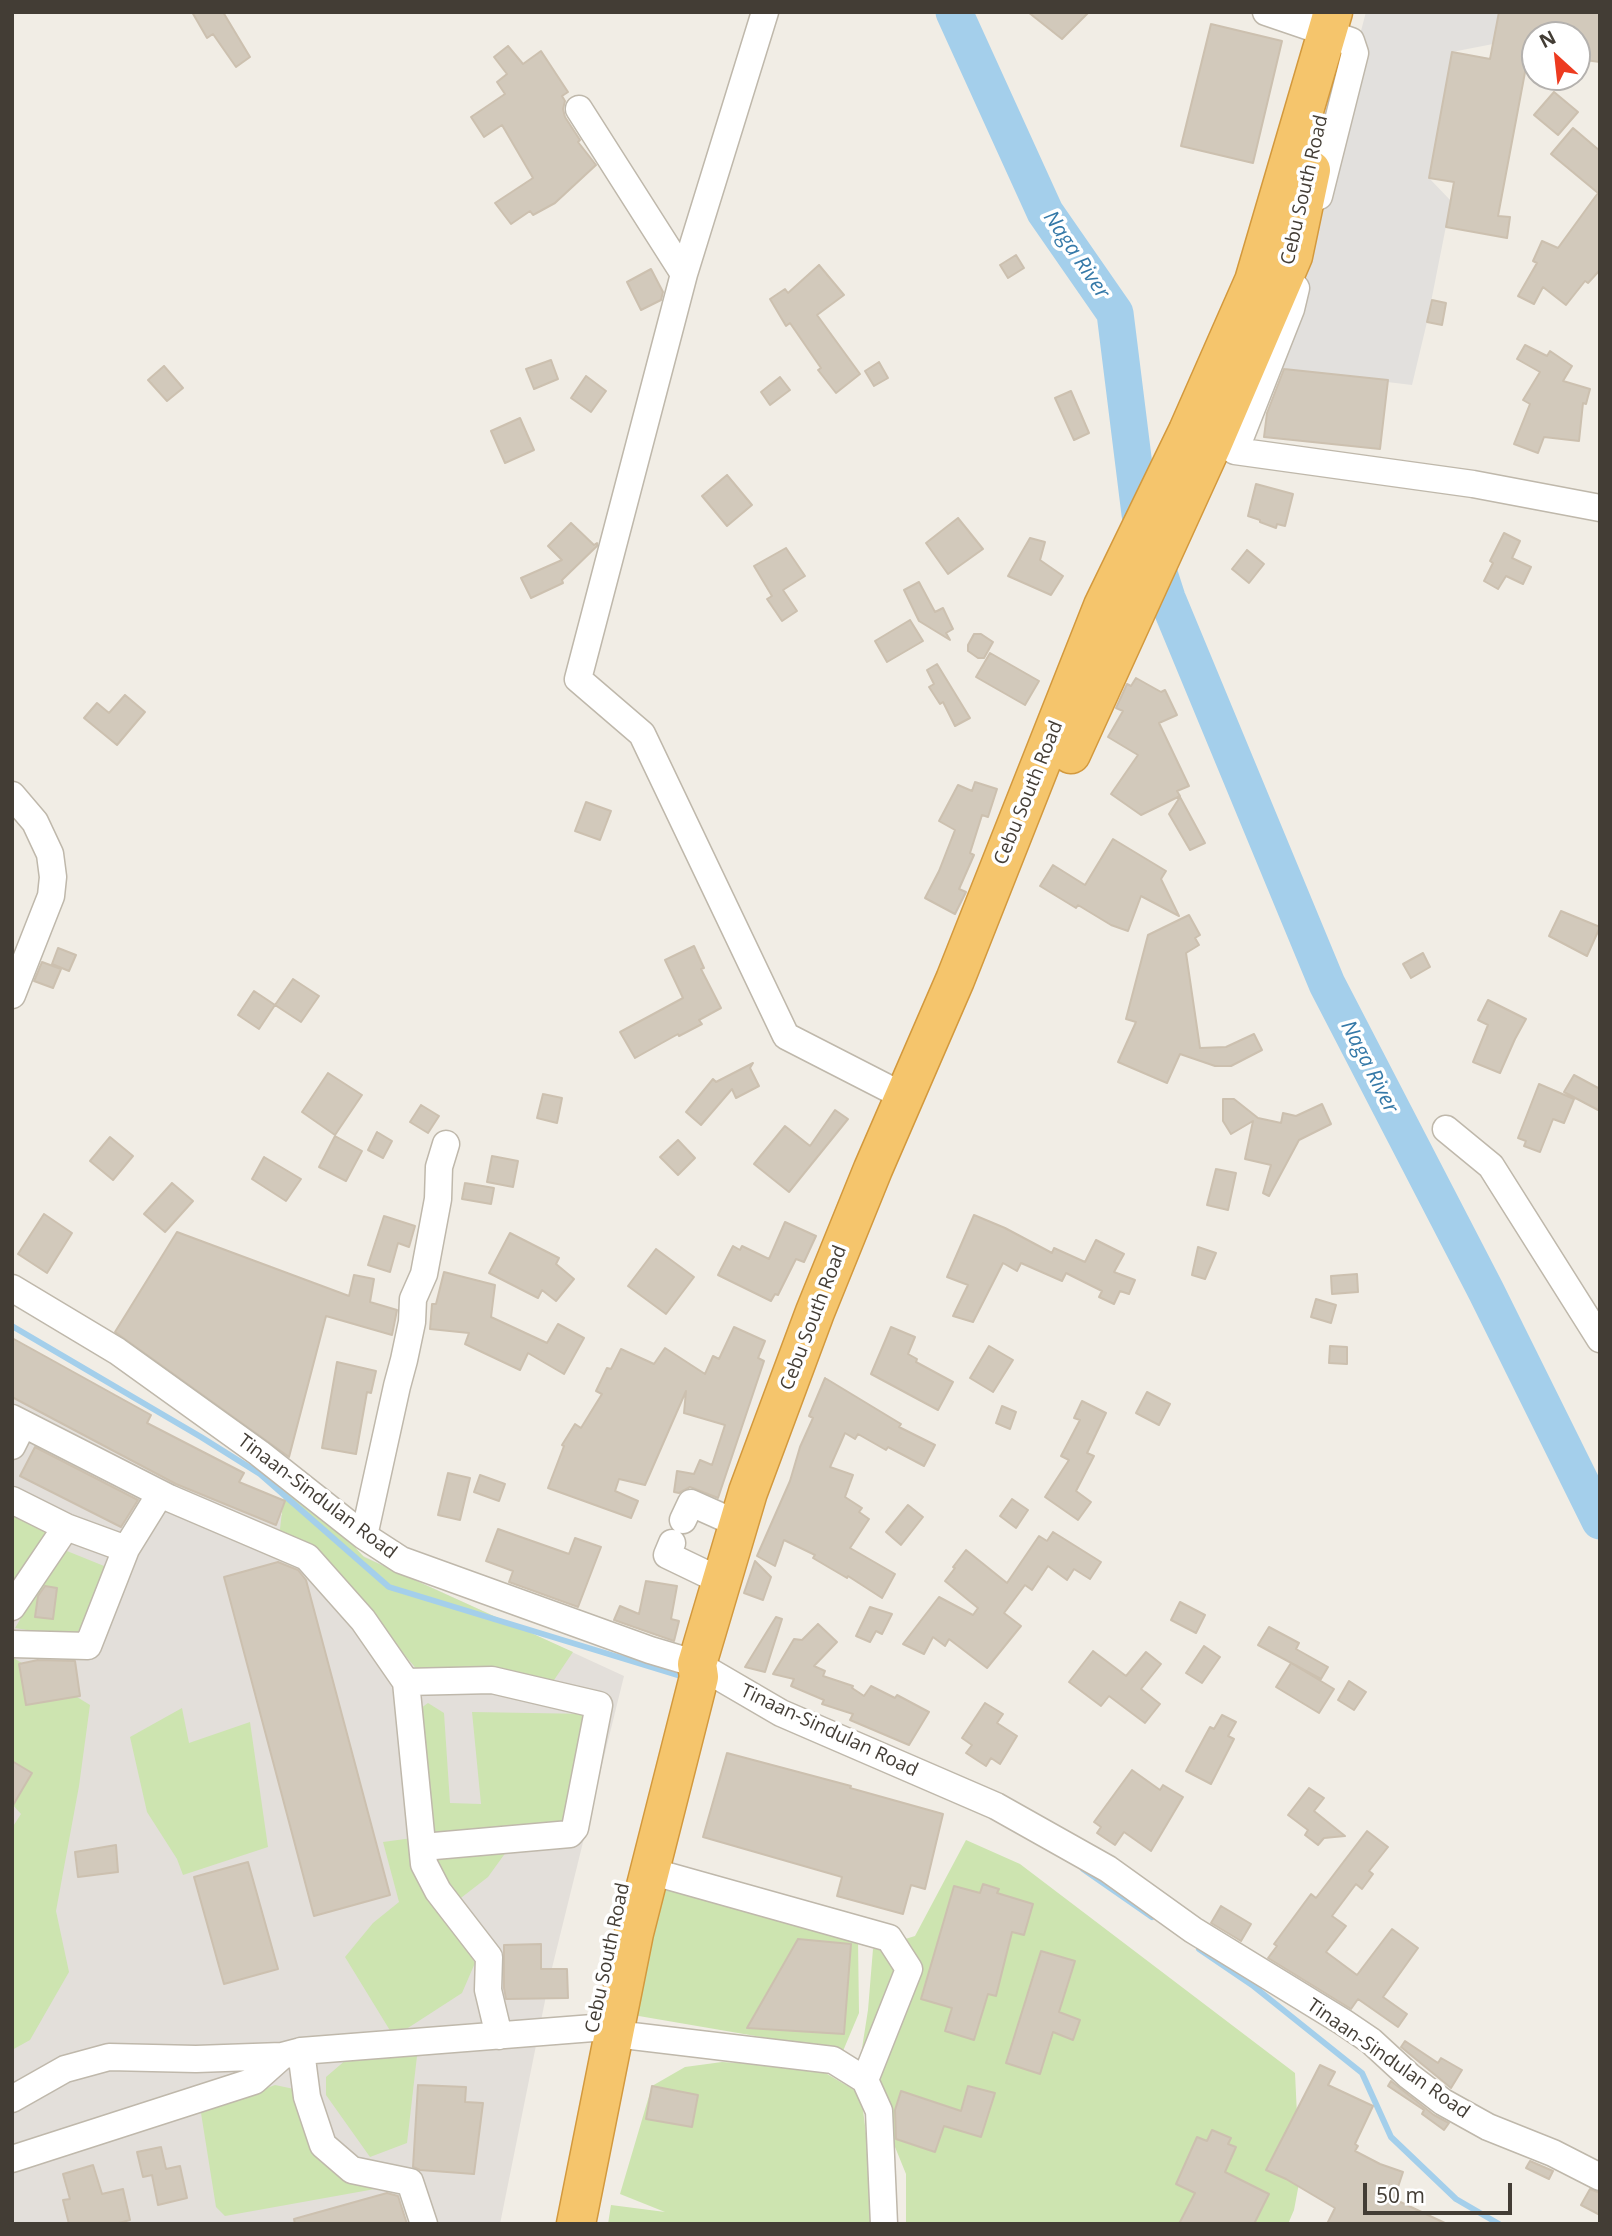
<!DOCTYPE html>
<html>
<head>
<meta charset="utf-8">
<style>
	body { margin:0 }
	#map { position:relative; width:1612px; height:2236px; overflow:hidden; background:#f1ede5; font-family:"Open Sans",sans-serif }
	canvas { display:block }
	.frame { position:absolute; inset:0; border:14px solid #433d35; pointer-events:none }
	.north { position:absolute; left:1521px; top:21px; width:70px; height:70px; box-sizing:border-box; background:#fff; border:2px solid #b4b1ae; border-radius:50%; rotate:333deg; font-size:19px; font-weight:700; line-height:28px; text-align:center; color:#433d35 }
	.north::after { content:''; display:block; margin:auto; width:24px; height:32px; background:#ed3b20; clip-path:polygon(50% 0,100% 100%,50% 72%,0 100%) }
	.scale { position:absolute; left:1363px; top:2183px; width:149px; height:32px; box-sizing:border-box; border:4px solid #433d35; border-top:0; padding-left:9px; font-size:21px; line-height:24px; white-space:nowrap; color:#433d35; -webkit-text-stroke:5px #fff; paint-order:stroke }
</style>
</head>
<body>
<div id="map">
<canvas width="1612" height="2236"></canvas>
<div class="frame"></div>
<div class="north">N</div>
<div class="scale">50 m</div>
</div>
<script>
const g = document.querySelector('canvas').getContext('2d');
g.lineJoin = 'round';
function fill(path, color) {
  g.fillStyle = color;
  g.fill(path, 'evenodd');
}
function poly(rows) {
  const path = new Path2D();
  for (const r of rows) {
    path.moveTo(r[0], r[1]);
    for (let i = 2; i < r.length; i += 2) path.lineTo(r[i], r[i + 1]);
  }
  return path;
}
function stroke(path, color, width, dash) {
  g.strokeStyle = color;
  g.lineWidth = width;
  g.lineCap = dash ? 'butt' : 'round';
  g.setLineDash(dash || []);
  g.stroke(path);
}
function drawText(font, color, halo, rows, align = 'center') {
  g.font = font + ' "Open Sans",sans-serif';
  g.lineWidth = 7;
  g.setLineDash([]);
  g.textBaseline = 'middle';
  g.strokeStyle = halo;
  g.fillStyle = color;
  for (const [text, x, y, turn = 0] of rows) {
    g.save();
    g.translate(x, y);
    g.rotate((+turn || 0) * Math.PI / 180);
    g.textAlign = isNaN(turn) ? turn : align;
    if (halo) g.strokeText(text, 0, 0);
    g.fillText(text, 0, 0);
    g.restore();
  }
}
fill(poly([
	[12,1359,307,1530,624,1676,550,1976,500,2224,12,2224]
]), '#e3dfda');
fill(poly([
	[285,1485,330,1520,364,1557,573,1652,552,1683,419,1672,338,1576,279,1538],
	[12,1509,54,1533,12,1591],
	[67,1551,109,1568,75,1638,15,1628,58,1556],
	[12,1657,90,1705,79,1786,56,1911,69,1972,30,2040,12,2050,12,1828,21,1814,12,1804],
	[428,1703,444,1713,450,1803,481,1804,472,1712,591,1714,570,1820,522,1830,488,1877,444,1911,475,1963,462,1993,394,2037,345,1957,373,1923,399,1902,383,1842,427,1836,403,1721],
	[182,1708,189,1743,250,1722,268,1847,183,1875,177,1859,147,1812,130,1737],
	[966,1840,1020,1864,1295,2073,1300,2178,1294,2210,1288,2224,906,2224,906,2174,860,2061,868,2010,873,1949,915,1936],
	[663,1883,858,1940,859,2013,843,2051,633,2015],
	[417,2056,407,2143,370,2157,326,2095,326,2077,347,2059],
	[722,2062,817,2068,861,2094,873,2189,872,2224,608,2224,611,2205,665,2212,620,2194,652,2086,685,2067],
	[275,2085,294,2089,353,2182,375,2189,225,2216,216,2207,201,2113]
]), '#cde4b0');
fill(poly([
	[1366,12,1499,12,1493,44,1452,52,1429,178,1451,201,1427,322,1412,385,1272,368]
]), '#e2e0dd');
stroke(poly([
	[12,1326,201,1437,260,1474,389,1587,687,1678],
	[1083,1869,1152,1917],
	[1199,1949,1252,1985,1362,2073,1391,2137,1456,2199,1499,2224]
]), '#a4cfeb', 6);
stroke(poly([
	[954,12,1045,212,1115,313,1140,514,1167,598,1327,984,1486,1291,1600,1521]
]), '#a4cfeb', 37);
const building = poly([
	[192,12,223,12,250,57,236,67,213,34,207,38,192,12],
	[1028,12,1089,12,1062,39,1028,12],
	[1499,12,1600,12,1600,62,1577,59,1577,35,1535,35,1535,53,1529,51,1498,216,1510,217,1507,238,1446,227,1454,182,1429,178,1452,52,1490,59,1499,12],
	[1211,24,1282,41,1253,163,1181,146,1211,24],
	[508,46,523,64,541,51,568,92,562,96,565,101,563,109,565,117,580,140,578,142,596,165,555,203,533,215,530,211,511,224,495,203,533,178,502,125,484,137,471,117,505,94,497,82,507,74,494,57,508,46],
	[1554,92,1578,112,1558,135,1534,115,1554,92],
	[1573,128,1600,151,1600,270,1588,283,1585,281,1566,305,1543,287,1534,304,1518,296,1537,263,1533,261,1542,241,1558,248,1598,193,1551,154,1573,128],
	[1016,255,1024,268,1008,278,1000,265,1016,255],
	[819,265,844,295,817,315,860,374,836,393,818,370,821,368,790,323,786,326,770,299,785,289,788,293,819,265],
	[651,269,663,292,661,300,641,310,627,282,651,269],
	[1432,300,1446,303,1442,325,1427,322,1432,300],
	[1525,345,1547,356,1550,351,1572,366,1563,381,1590,389,1586,404,1583,403,1579,441,1544,437,1538,453,1514,444,1530,404,1523,400,1540,372,1517,359,1525,345],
	[551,360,558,379,534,389,526,369,551,360],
	[879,362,888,378,874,386,865,371,879,362],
	[164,366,183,388,167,401,148,380,164,366],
	[1284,369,1388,380,1380,449,1264,437,1267,413,1284,369],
	[586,376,606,391,591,412,571,398,586,376],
	[780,377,790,390,770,405,761,392,780,377],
	[1071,391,1089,433,1074,440,1055,398,1071,391],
	[520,418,534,450,505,463,491,431,520,418],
	[727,475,752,505,727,526,702,496,727,475],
	[1256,484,1293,494,1285,526,1277,524,1276,528,1260,522,1260,520,1248,516,1256,484],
	[958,518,983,549,948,574,926,543,958,518],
	[571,523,594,545,597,543,597,546,562,580,563,583,531,598,521,578,562,560,548,546,571,523],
	[1504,533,1520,541,1512,558,1531,567,1523,584,1506,576,1498,589,1484,581,1493,563,1490,561,1504,533],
	[1030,538,1045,542,1040,560,1063,576,1051,595,1008,576,1030,538],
	[786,548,805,576,783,590,797,611,782,621,767,599,772,596,754,566,786,548],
	[1247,550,1264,564,1249,583,1232,569,1247,550],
	[919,582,935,612,943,608,953,629,946,633,950,640,919,621,904,590,919,582],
	[910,620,923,641,887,662,875,641,910,620],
	[974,634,981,634,993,642,984,658,978,658,968,651,968,645,974,634],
	[990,653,1039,681,1025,705,976,677,990,653],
	[937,664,970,718,955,726,943,702,940,704,929,687,934,684,927,670,937,664],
	[1136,678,1161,692,1165,690,1177,715,1159,723,1189,786,1177,791,1180,796,1141,815,1111,794,1138,755,1108,737,1123,711,1116,708,1127,684,1131,686,1136,678],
	[125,695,145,712,117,745,84,718,97,703,109,713,125,695],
	[975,782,997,789,988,817,982,815,970,853,974,855,959,889,966,892,955,914,925,898,939,871,955,830,939,821,958,785,972,791,975,782],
	[1180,797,1205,843,1190,850,1169,814,1180,797],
	[586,802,611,811,600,840,575,831,586,802],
	[1113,839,1166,871,1161,879,1179,916,1141,896,1128,931,1111,925,1078,905,1076,908,1040,886,1053,865,1085,885,1113,839],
	[1561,911,1600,927,1587,956,1549,936,1561,911],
	[1189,915,1200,935,1195,938,1199,945,1186,953,1200,1048,1226,1047,1254,1034,1262,1050,1231,1066,1215,1066,1180,1054,1167,1083,1118,1062,1136,1022,1126,1019,1148,935,1189,915],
	[694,946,704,968,701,969,721,1008,699,1020,702,1024,679,1036,678,1034,635,1058,620,1032,683,998,665,960,694,946],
	[58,948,76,955,69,971,52,964,58,948],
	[1423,953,1430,967,1411,978,1403,964,1423,953],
	[42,962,61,969,53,988,34,981,42,962],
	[293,979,319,996,301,1022,275,1005,293,979],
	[254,991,275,1005,259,1029,238,1015,254,991],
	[1488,1000,1526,1019,1515,1039,1500,1073,1473,1062,1488,1025,1478,1020,1488,1000],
	[753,1063,750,1068,759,1086,736,1098,732,1089,701,1125,686,1112,713,1079,716,1082,753,1063],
	[328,1073,362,1095,335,1135,302,1112,328,1073],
	[1574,1075,1600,1089,1600,1111,1564,1092,1574,1075],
	[1539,1084,1574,1099,1564,1123,1553,1119,1540,1152,1524,1146,1526,1141,1518,1138,1539,1084],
	[543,1094,562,1098,557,1123,537,1118,543,1094],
	[1223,1099,1234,1099,1258,1118,1281,1123,1283,1113,1296,1116,1322,1104,1331,1124,1299,1140,1269,1196,1263,1193,1271,1165,1245,1159,1253,1121,1231,1134,1223,1121,1223,1099],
	[421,1105,439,1116,428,1133,410,1122,421,1105],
	[835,1110,848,1119,789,1192,754,1164,785,1126,810,1146,835,1110],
	[377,1132,392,1141,383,1158,368,1150,377,1132],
	[335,1136,362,1151,346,1181,319,1167,335,1136],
	[110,1137,133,1156,113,1180,90,1161,110,1137],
	[678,1140,695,1158,678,1175,660,1157,678,1140],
	[492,1156,518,1161,513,1187,487,1182,492,1156],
	[264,1157,301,1179,286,1201,252,1179,264,1157],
	[1216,1169,1236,1173,1228,1210,1207,1205,1216,1169],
	[172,1183,193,1201,165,1232,144,1214,172,1183],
	[465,1183,494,1188,491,1204,462,1199,465,1183],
	[44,1214,72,1233,47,1273,18,1254,44,1214],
	[974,1215,1005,1228,1052,1253,1054,1248,1085,1262,1096,1240,1124,1254,1114,1272,1135,1280,1129,1294,1120,1291,1114,1304,1099,1297,1102,1291,1066,1273,1062,1281,1021,1263,1017,1271,1003,1263,973,1322,953,1316,968,1285,947,1277,974,1215],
	[384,1216,415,1226,409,1247,398,1243,390,1272,368,1265,384,1216],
	[785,1222,816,1236,804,1262,796,1259,778,1295,775,1294,771,1301,718,1275,733,1246,740,1250,742,1246,769,1259,785,1222],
	[177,1232,349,1296,354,1275,374,1279,370,1302,397,1310,392,1335,326,1316,289,1457,115,1332,177,1232],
	[510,1233,559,1258,556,1264,574,1279,556,1301,542,1290,538,1298,489,1273,510,1233],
	[1198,1247,1216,1253,1205,1279,1192,1275,1198,1247],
	[656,1249,694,1277,666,1314,628,1286,656,1249],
	[444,1272,495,1285,491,1317,547,1343,558,1324,584,1338,564,1374,528,1353,520,1370,465,1344,469,1333,430,1329,432,1304,436,1304,444,1272],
	[1357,1274,1358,1292,1332,1294,1331,1276,1357,1274],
	[1316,1299,1336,1305,1331,1323,1311,1317,1316,1299],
	[734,1327,765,1341,758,1358,764,1361,718,1498,690,1487,679,1493,674,1492,677,1471,694,1474,700,1460,712,1465,725,1425,684,1413,686,1391,645,1485,619,1479,615,1491,638,1501,631,1518,548,1488,564,1446,562,1445,575,1424,581,1428,602,1394,596,1391,607,1368,611,1369,621,1349,654,1364,665,1348,705,1374,713,1356,719,1359,734,1327],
	[891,1327,915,1337,908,1354,917,1359,916,1362,953,1382,938,1410,871,1374,891,1327],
	[12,1338,151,1415,147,1423,244,1473,239,1482,285,1501,276,1525,176,1484,12,1397,12,1338],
	[989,1346,1013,1360,993,1392,970,1378,989,1346],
	[1330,1346,1347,1347,1347,1364,1329,1363,1330,1346],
	[337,1362,376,1371,371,1393,367,1392,356,1454,322,1448,337,1362],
	[825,1378,901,1424,899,1427,935,1445,924,1466,888,1447,886,1450,858,1434,855,1439,845,1433,830,1467,853,1475,845,1497,862,1508,859,1512,869,1519,850,1548,895,1574,882,1598,848,1576,847,1578,813,1558,815,1555,784,1540,775,1566,757,1556,790,1481,800,1447,813,1418,809,1416,825,1378],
	[1147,1392,1170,1404,1159,1425,1136,1413,1147,1392],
	[1082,1401,1106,1413,1087,1453,1094,1456,1076,1491,1091,1502,1078,1520,1045,1497,1069,1460,1061,1456,1080,1420,1074,1418,1082,1401],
	[1002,1406,1016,1412,1010,1429,996,1423,1002,1406],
	[35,1447,138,1500,121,1527,20,1476,35,1447],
	[448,1473,470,1478,460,1520,438,1515,448,1473],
	[480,1475,505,1484,499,1501,474,1492,480,1475],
	[1012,1499,1028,1510,1016,1528,1000,1516,1012,1499],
	[908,1505,923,1517,901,1545,886,1532,908,1505],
	[498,1529,569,1554,575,1538,601,1547,578,1607,509,1582,513,1571,486,1561,498,1529],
	[1053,1532,1101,1562,1090,1579,1074,1569,1067,1580,1048,1566,1032,1590,1025,1585,1004,1613,1021,1626,987,1668,949,1639,945,1646,933,1637,924,1654,903,1644,939,1597,973,1615,978,1608,945,1581,955,1568,953,1567,966,1550,1007,1583,1039,1536,1047,1541,1053,1532],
	[755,1561,771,1577,763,1600,744,1593,755,1561],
	[278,1562,298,1570,306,1580,390,1895,314,1916,224,1577,278,1562],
	[646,1581,677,1586,671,1619,679,1621,674,1641,614,1620,620,1606,639,1614,646,1581],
	[45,1586,57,1588,53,1619,35,1617,38,1596,45,1586],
	[1180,1602,1205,1615,1196,1633,1171,1620,1180,1602],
	[870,1607,892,1614,882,1634,876,1631,870,1642,856,1636,870,1607],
	[776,1617,782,1619,765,1672,745,1667,776,1617],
	[818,1624,837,1642,814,1666,825,1671,823,1676,853,1686,852,1688,864,1696,871,1686,895,1698,897,1695,929,1712,909,1745,850,1720,853,1714,822,1704,824,1700,791,1686,794,1679,773,1674,794,1639,802,1640,818,1624],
	[1269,1627,1299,1643,1296,1649,1328,1667,1321,1679,1258,1645,1269,1627],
	[1204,1646,1220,1657,1202,1683,1186,1673,1204,1646],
	[1093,1651,1126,1676,1146,1652,1161,1664,1141,1689,1160,1704,1145,1723,1109,1696,1101,1706,1069,1682,1093,1651],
	[38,1660,75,1661,80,1696,26,1705,19,1664,38,1660],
	[1291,1663,1334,1689,1319,1713,1276,1687,1291,1663],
	[1349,1681,1366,1692,1354,1710,1338,1700,1349,1681],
	[985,1703,1003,1714,997,1723,1017,1736,1000,1764,991,1758,986,1766,966,1753,972,1745,962,1738,985,1703],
	[1222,1715,1236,1722,1228,1736,1234,1739,1211,1784,1186,1771,1210,1727,1214,1729,1222,1715],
	[727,1753,851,1786,850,1788,943,1814,925,1889,911,1885,903,1914,837,1896,842,1877,703,1837,727,1753],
	[12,1761,32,1773,12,1807,12,1761],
	[1132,1770,1160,1790,1163,1785,1183,1797,1151,1851,1124,1832,1115,1845,1097,1833,1101,1827,1094,1822,1132,1770],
	[1309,1788,1324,1798,1314,1811,1345,1836,1324,1838,1318,1845,1305,1835,1308,1830,1288,1815,1309,1788],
	[1367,1831,1388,1847,1369,1871,1373,1874,1362,1889,1356,1884,1332,1916,1346,1926,1326,1952,1357,1975,1392,1929,1418,1948,1383,1997,1407,2014,1398,2027,1358,1999,1351,2009,1268,1958,1277,1946,1274,1944,1311,1894,1316,1898,1367,1831],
	[116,1845,118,1872,78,1877,75,1852,116,1845],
	[248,1862,278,1969,224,1984,194,1877,248,1862],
	[983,1884,999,1889,997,1893,1033,1904,1024,1935,1012,1932,996,1996,988,1994,974,2040,945,2031,952,2008,921,1999,954,1886,980,1893,983,1884],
	[1221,1906,1251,1924,1241,1941,1211,1923,1221,1906],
	[798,1939,851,1944,844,2034,747,2028,798,1939],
	[541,1944,541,1969,567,1969,568,1998,506,1999,504,1988,504,1945,541,1944],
	[1041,1951,1075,1961,1059,2012,1080,2020,1073,2040,1053,2032,1040,2074,1006,2063,1041,1951],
	[1405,2041,1438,2063,1441,2058,1462,2070,1451,2088,1401,2047,1405,2041],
	[1320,2065,1335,2072,1328,2085,1373,2106,1355,2144,1358,2146,1355,2151,1380,2164,1403,2172,1394,2199,1447,2224,1327,2224,1335,2208,1286,2179,1266,2170,1320,2065],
	[1391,2081,1434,2115,1449,2123,1444,2130,1422,2114,1424,2110,1388,2086,1391,2081],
	[418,2085,466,2087,465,2102,483,2103,474,2174,420,2170,413,2167,418,2085],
	[652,2086,698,2095,692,2127,646,2119,652,2086],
	[968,2086,995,2093,981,2137,944,2126,935,2152,896,2139,895,2110,901,2091,961,2111,968,2086],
	[1212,2130,1231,2138,1228,2144,1236,2147,1225,2172,1269,2194,1254,2224,1179,2224,1195,2193,1176,2184,1197,2137,1207,2141,1212,2130],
	[161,2147,166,2169,180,2166,187,2198,158,2205,152,2175,143,2177,137,2152,161,2147],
	[1530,2161,1553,2171,1549,2179,1526,2168,1530,2161],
	[93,2165,102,2194,123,2189,130,2220,115,2224,69,2224,63,2200,70,2199,63,2174,93,2165],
	[1590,2189,1600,2193,1600,2215,1581,2205,1590,2189],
	[387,2193,398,2196,407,2224,295,2224,294,2219,387,2193]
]);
fill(building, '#d2c9bb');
stroke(building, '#ccc0af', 2);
const minor = poly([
	[1266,12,1351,41,1355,53,1319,196],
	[579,109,684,274,578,679,642,734,786,1036,905,1097],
	[684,274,765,12],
	[1296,288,1291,309,1235,451,1473,484,1600,508],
	[12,795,35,822,50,854,53,877,51,896,12,995],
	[1446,1129,1491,1166,1600,1339],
	[12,1288,117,1351,259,1453,364,1536,401,1560,650,1650,697,1664,781,1713,996,1806,1108,1869,1193,1930,1343,2022,1371,2041,1409,2076,1443,2102,1488,2127,1553,2153,1600,2177],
	[12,1418,169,1498,307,1557,363,1620,406,1682,424,1864,438,1891,489,1957,488,1990,499,2036],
	[12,1446,23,1424],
	[12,1500,66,1527,126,1549],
	[683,1520,691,1503,738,1524],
	[364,1536,397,1386,404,1360,412,1322,413,1299,424,1274,438,1199,439,1167,446,1144],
	[672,1543,667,1555,721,1581],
	[12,1607,66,1527],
	[12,1644,88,1646,126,1549,160,1494],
	[406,1682,492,1680,599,1705,575,1828,570,1834,423,1847],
	[650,1871,889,1938,909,1969,865,2080],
	[301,2051,307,2097,323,2145,352,2170,410,2182,424,2224],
	[12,2099,65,2069,109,2057,196,2059,282,2056,301,2051,593,2028,632,2036,833,2060,865,2080,879,2111,884,2224],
	[12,2159,254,2081,282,2056]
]);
const highway = poly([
	[1071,754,1212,445,1293,256,1311,170],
	[576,2224,634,1933,699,1677,697,1664,748,1492,815,1312,873,1169,955,980,1103,606,1188,431,1254,281,1333,12]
]);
stroke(minor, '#bfb8ab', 29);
stroke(highway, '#d3993d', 41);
stroke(minor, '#fff', 26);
stroke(highway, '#f5c56c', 38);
drawText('19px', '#433d35', '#fff', [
	["Cebu South Road",1305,190,-77],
	["Cebu South Road",1029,793,-68],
	["Cebu South Road",814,1318,-69],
	["Tinaan-Sindulan Road",317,1497,37],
	["Tinaan-Sindulan Road",829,1731,25],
	["Cebu South Road",608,1958,-78],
	["Tinaan-Sindulan Road",1388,2059,35]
]);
drawText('italic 21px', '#3579a8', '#fff', [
	["Naga River",1076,255,56],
	["Naga River",1369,1067,63]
]);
</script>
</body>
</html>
